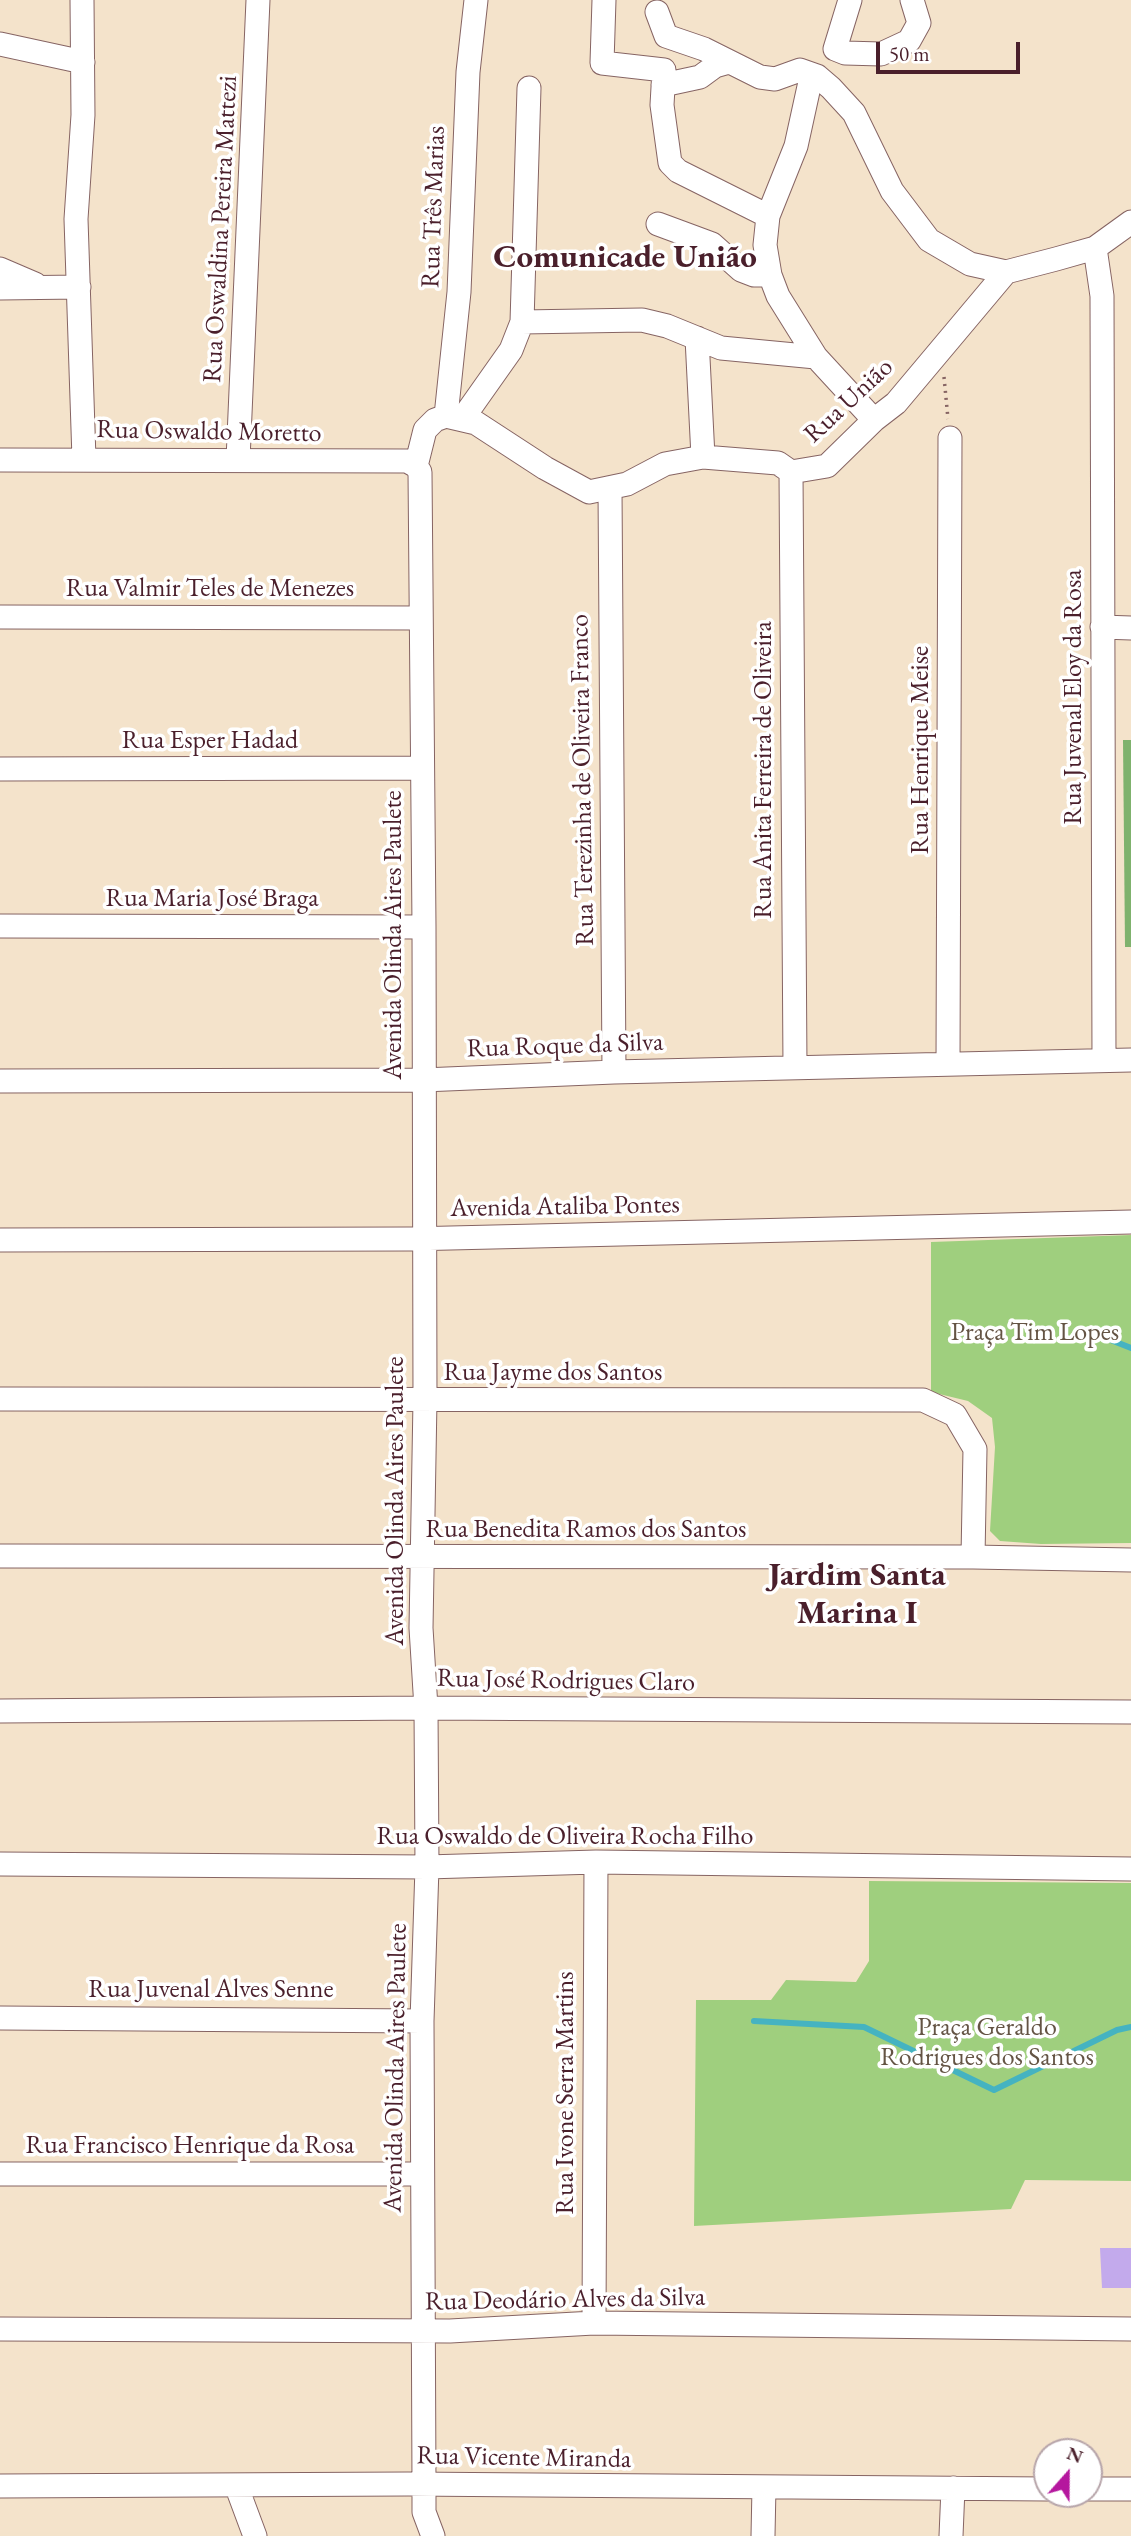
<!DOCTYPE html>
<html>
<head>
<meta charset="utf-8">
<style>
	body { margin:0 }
	#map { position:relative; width:1131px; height:2536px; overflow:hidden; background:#f4e3cb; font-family:"EB Garamond",serif }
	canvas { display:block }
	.north { position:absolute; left:1033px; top:2438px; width:70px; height:70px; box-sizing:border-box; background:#fff; border:2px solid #b7a5aa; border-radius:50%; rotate:21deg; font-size:19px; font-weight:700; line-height:28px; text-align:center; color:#4a1f2b }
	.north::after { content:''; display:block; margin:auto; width:24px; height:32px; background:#b5179e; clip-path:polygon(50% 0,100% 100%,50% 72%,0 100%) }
	.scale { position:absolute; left:876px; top:42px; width:144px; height:32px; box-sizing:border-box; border:4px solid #4a1f2b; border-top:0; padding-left:9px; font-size:21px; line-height:24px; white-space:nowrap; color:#4a1f2b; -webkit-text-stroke:5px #fff; paint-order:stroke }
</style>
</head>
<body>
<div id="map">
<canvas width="1131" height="2536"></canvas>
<div class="north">N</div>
<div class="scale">50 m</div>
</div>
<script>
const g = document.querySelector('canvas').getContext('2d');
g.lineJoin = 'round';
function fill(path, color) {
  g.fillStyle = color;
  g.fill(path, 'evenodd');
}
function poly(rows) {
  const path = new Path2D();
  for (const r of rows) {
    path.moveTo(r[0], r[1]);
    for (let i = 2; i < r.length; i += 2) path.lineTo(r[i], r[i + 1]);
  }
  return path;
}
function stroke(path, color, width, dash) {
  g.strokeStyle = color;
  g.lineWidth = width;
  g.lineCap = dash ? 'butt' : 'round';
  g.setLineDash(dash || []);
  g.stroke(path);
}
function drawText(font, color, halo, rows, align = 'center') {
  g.font = font + ' "EB Garamond",serif';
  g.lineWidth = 7;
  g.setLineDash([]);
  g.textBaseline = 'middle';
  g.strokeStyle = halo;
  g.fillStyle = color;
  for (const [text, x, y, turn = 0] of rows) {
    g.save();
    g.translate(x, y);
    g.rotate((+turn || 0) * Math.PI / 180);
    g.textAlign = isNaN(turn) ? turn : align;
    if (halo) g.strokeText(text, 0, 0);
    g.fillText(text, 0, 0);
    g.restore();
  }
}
fill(poly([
	[1131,1235,1131,1543,1041,1544,1000,1541,990,1531,995,1447,992,1418,968,1401,931,1392,931,1242],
	[869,1881,1131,1883,1131,2181,1025,2180,1011,2209,694,2226,696,2000,771,2000,786,1980,856,1982,869,1961]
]), '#9fcf7e');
fill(poly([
	[1123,740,1131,740,1131,947,1125,947]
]), '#7fb26d');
stroke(poly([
	[1088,1331,1131,1348],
	[754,2021,864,2027,994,2090,1117,2030,1131,2027]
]), '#45b3c1', 6);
fill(poly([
	[1100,2248,1131,2248,1131,2288,1102,2288]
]), '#c3aaec');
const minor = poly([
	[82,0,83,115,76,219,84,459],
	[604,0,602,63,664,70,662,105,670,163,678,171,768,216],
	[850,0,835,49,845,53,881,54,909,41,919,23,912,0],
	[657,12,666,36,704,49,760,77,775,79,800,70,817,76,831,88,854,113,892,191,929,240,970,264,1006,272,1056,259,1095,248,1131,222],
	[0,44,83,62],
	[817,76,810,82,796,146,768,216,765,245,770,275,778,296,816,357,874,420],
	[663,85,700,77,715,66,729,62],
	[658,224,712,244,741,270,754,275,770,275],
	[1095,248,1102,296,1104,1060],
	[0,269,35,284],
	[0,288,79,287],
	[522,322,642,320,667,326,721,348,816,357],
	[697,338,703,457],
	[446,416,459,292,468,72,476,0],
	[463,418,511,350,522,322,529,88],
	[0,460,407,461,416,466],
	[238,460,258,0],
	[416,466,420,472,424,927,425,1400,421,1628,426,1708,427,1867,422,2021,424,2485,424,2512,433,2536],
	[416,466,425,430,435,420,446,416,476,423,545,468,589,492,627,484,665,464,703,457,778,463,791,472,827,466,874,420,896,403,1006,272],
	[791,472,795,1067],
	[610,489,614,1072],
	[0,617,420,618],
	[1102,627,1131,628],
	[0,769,420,768],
	[0,926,424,927],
	[948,1063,950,438],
	[0,1081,423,1080,614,1072,1131,1060],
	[0,1240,408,1239,1131,1222],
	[0,1399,923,1400,955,1415,975,1449,973,1557],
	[0,1556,973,1557,1131,1560],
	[0,1711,426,1708,1131,1712],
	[0,1864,427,1867,596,1862,1131,1869],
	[0,2018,422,2021],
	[0,2174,422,2174],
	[594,2323,596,1862],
	[0,2329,450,2331,594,2323,1131,2329],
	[236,2485,255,2536],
	[0,2486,408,2484,1047,2489],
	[1089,2489,1131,2489],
	[763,2536,764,2487],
	[951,2536,953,2488]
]);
stroke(minor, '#866463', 25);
stroke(poly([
	[944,377,948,419]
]), '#866463', 3.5, [2, 5]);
stroke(minor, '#fff', 23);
drawText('26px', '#4a1f2b', '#fff', [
	["Rua Três Marias",434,207,-88],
	["Rua Oswaldina Pereira Mattezi",221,229,-87],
	["Rua União",849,401,-43],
	["Rua Oswaldo Moretto",209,432,1],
	["Rua Valmir Teles de Menezes",210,589],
	["Rua Juvenal Eloy da Rosa",1074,697,-90],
	["Rua Esper Hadad",210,741],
	["Rua Henrique Meise",921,750,-90],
	["Rua Anita Ferreira de Oliveira",764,770,-90],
	["Rua Terezinha de Oliveira Franco",583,780,-91],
	["Rua Maria José Braga",212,899],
	["Avenida Olinda Aires Paulete",394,935,-90],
	["Rua Roque da Silva",565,1046,-2],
	["Avenida Ataliba Pontes",565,1207,-1],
	["Rua Jayme dos Santos",553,1373],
	["Avenida Olinda Aires Paulete",396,1501,-90],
	["Rua Benedita Ramos dos Santos",586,1530],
	["Rua José Rodrigues Claro",566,1681,1],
	["Rua Oswaldo de Oliveira Rocha Filho",565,1837],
	["Rua Juvenal Alves Senne",211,1990],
	["Avenida Olinda Aires Paulete",396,2068,-89],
	["Rua Ivone Serra Martins",566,2093,-90],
	["Rua Francisco Henrique da Rosa",190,2146],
	["Rua Deodário Alves da Silva",565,2300,-1],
	["Rua Vicente Miranda",524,2458,1]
]);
drawText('26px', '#645444', '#fff', [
	["Praça Tim Lopes",1035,1333],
	["Praça Geraldo",987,2028],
	["Rodrigues dos Santos",987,2058]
]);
drawText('bold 33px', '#4a1f2b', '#fff', [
	["Comunicade União",625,258],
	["Jardim Santa",857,1576],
	["Marina I",857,1614]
]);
</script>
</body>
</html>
